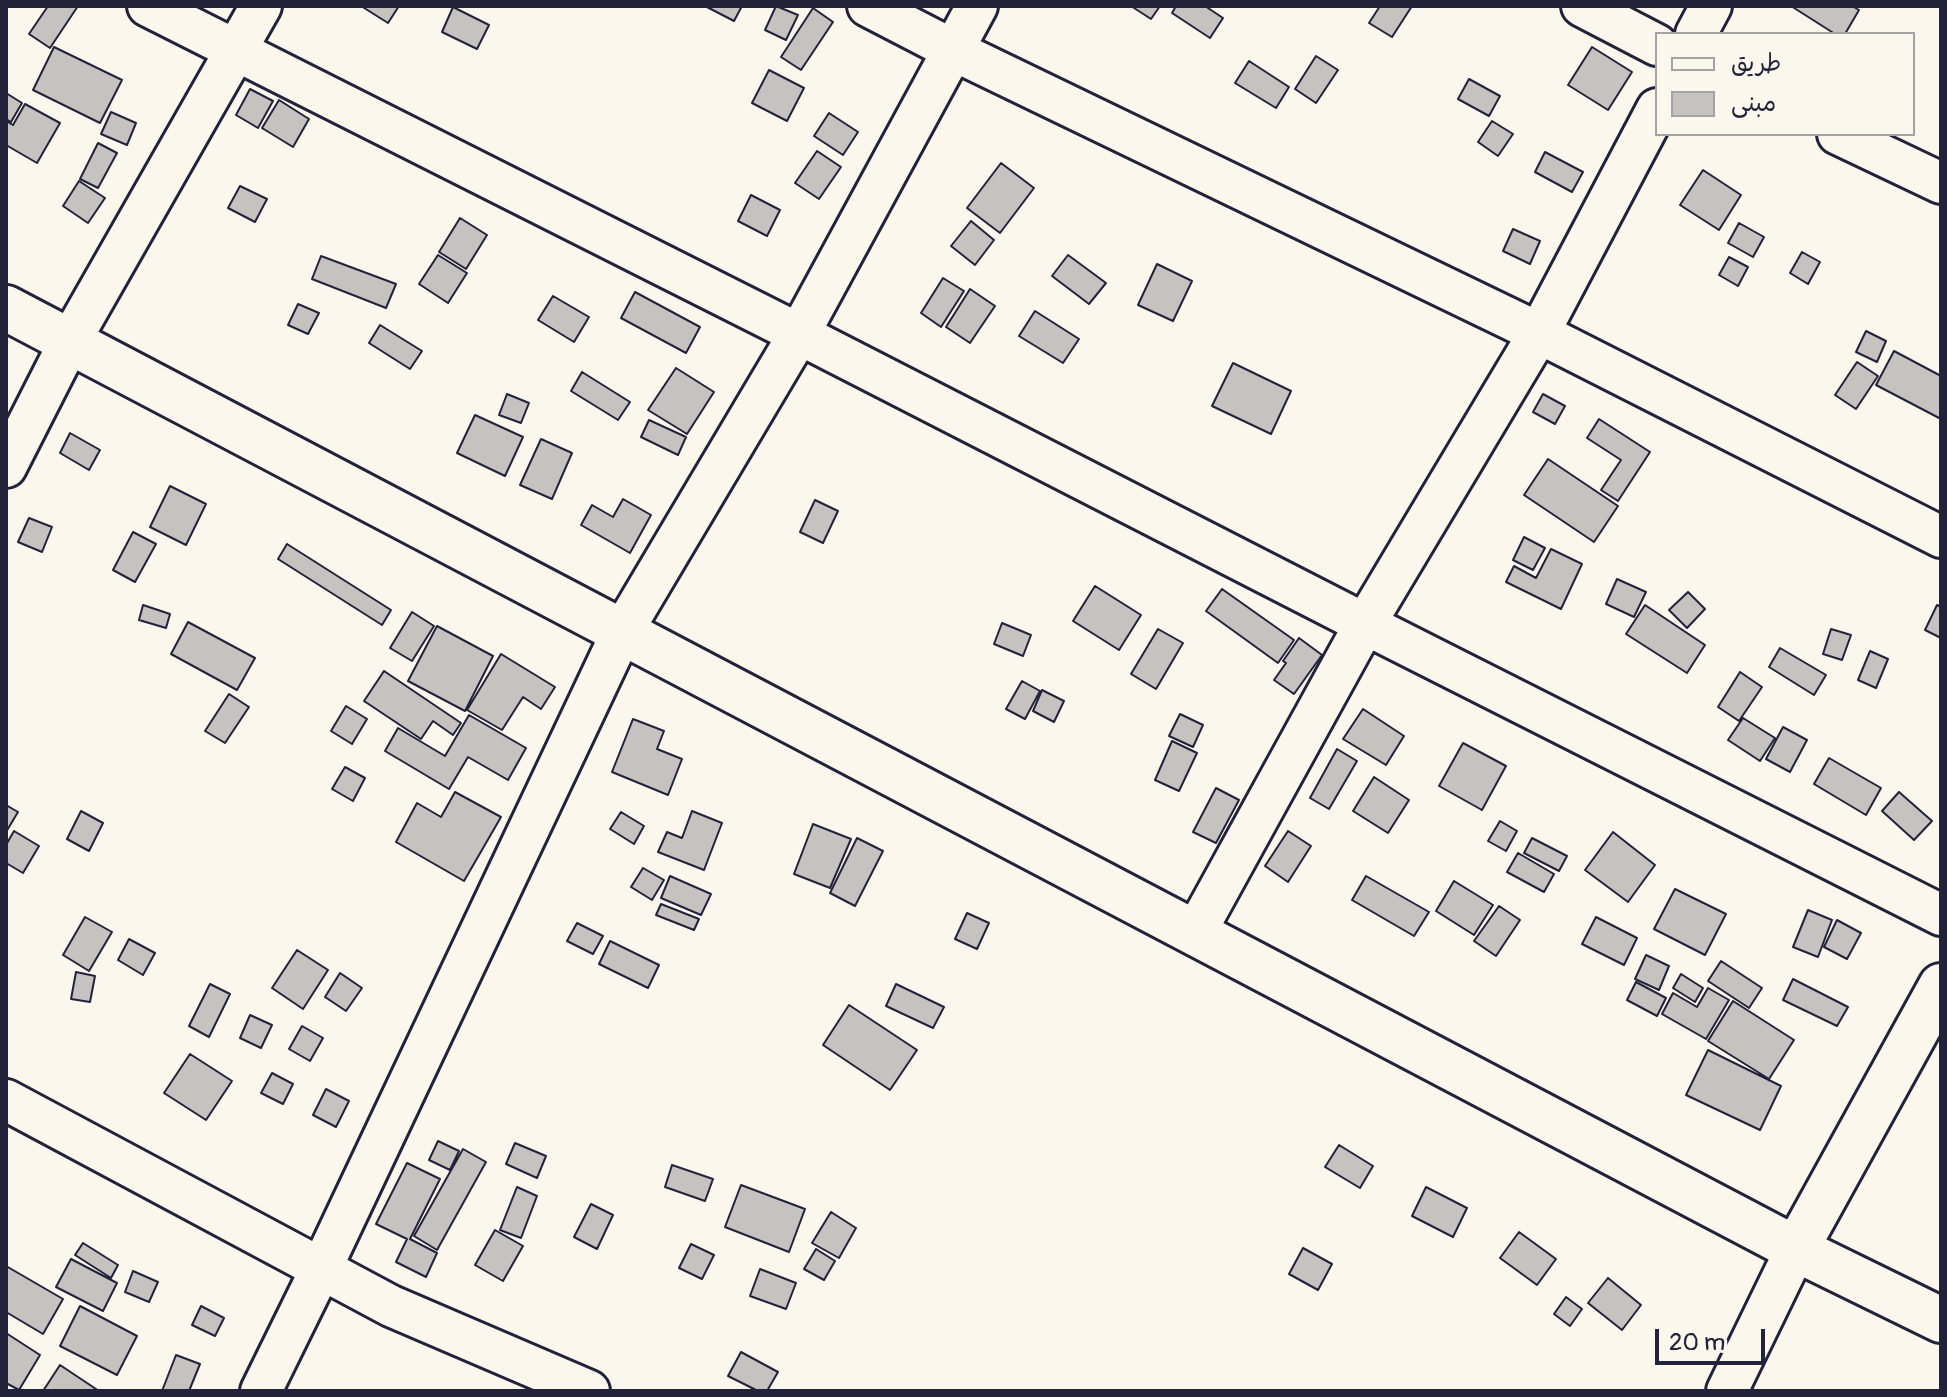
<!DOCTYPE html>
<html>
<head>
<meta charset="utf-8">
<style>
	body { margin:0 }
	#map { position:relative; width:1947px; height:1397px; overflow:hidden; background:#fbf7ec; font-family:Pangolin,"Playpen Sans Arabic",sans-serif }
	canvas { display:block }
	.frame { position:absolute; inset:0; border:8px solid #22223b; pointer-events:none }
	.legend { position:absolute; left:1655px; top:32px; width:260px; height:104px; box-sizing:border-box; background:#fbf7ec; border:2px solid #a4a2a5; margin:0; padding:10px 14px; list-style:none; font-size:24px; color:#22223b }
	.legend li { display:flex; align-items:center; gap:16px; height:40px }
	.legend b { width:40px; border:2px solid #a4a2a5 }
	.scale { position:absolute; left:1655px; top:1329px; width:110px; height:36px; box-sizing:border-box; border:4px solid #22223b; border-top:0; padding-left:10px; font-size:24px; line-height:28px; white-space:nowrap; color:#22223b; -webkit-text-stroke:6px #fbf7ec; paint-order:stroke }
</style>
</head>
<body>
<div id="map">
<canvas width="1947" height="1397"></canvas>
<div class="frame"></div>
<ul class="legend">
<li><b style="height:10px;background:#fbf7ec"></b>طريق</li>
<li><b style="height:22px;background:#c6c2c0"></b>مبنى</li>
</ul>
<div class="scale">20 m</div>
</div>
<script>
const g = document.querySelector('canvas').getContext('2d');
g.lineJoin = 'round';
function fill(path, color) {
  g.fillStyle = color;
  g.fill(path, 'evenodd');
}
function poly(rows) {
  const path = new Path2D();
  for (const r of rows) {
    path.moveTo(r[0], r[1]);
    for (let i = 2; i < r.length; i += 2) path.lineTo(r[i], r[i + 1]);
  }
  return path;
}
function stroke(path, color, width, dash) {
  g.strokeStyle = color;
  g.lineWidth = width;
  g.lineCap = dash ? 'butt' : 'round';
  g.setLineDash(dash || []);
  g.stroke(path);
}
const building = poly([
	[48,6,78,6,50,48,29,34,48,6],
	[361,6,399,6,388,23,361,6],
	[705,6,742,6,734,21,705,6],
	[776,6,798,15,786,40,765,30,776,6],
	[1131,6,1160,6,1151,19,1131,6],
	[1176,6,1205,6,1223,18,1210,38,1172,13,1176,6],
	[1380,6,1412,6,1392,37,1369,23,1380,6],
	[1791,6,1852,6,1859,10,1845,34,1835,34,1791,6],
	[453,7,489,25,477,49,442,32,453,7],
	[813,8,833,22,801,70,781,57,813,8],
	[54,47,122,80,100,123,33,90,54,47],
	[1592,47,1632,72,1608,110,1568,85,1592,47],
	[1316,56,1338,70,1316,103,1295,89,1316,56],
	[1249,61,1289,87,1276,108,1235,83,1249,61],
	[769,70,804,88,787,121,752,103,769,70],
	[1469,79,1500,96,1489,116,1458,99,1469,79],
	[250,89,273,101,258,128,236,115,250,89],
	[6,93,22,103,11,122,6,119,6,93],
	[279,100,309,119,293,147,262,128,279,100],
	[25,104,60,123,37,163,6,145,6,121,13,125,25,104],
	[111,112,136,123,127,145,101,134,111,112],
	[829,113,858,132,843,155,814,136,829,113],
	[1492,121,1513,134,1498,156,1478,142,1492,121],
	[98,143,117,153,98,188,80,179,98,143],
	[817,151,841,167,819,199,795,183,817,151],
	[1545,152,1583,172,1572,192,1535,172,1545,152],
	[1001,163,1034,188,1000,233,967,208,1001,163],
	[1703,170,1741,195,1719,230,1680,205,1703,170],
	[79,181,105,198,88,223,63,206,79,181],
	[240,186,267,199,255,222,228,208,240,186],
	[751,195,780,210,767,236,738,221,751,195],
	[460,218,487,235,466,269,439,252,460,218],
	[971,221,994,240,975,265,951,246,971,221],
	[1739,223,1764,237,1753,257,1728,243,1739,223],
	[1513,229,1540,241,1530,264,1503,251,1513,229],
	[1802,252,1820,262,1808,284,1790,273,1802,252],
	[438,255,467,273,448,303,419,284,438,255],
	[1068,255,1106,283,1089,304,1052,276,1068,255],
	[321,256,396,284,386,308,312,279,321,256],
	[1729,257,1748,267,1738,286,1719,275,1729,257],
	[1157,264,1192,281,1173,321,1138,305,1157,264],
	[943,278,964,291,941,327,921,313,943,278],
	[970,289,995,306,970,343,946,327,970,289],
	[635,292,700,327,686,353,621,318,635,292],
	[553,296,589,317,574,342,538,320,553,296],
	[298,304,319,313,308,334,288,325,298,304],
	[1035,311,1079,339,1063,363,1019,336,1035,311],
	[380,325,422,351,410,369,369,343,380,325],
	[1866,331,1886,341,1877,362,1856,352,1866,331],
	[1894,351,1941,376,1941,419,1876,385,1894,351],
	[1857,362,1878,376,1856,409,1835,395,1857,362],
	[1233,363,1291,391,1271,434,1212,406,1233,363],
	[676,368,714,392,687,434,648,410,676,368],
	[582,372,630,402,618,420,571,391,582,372],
	[507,394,529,403,521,423,499,415,507,394],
	[1543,394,1565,406,1555,424,1533,412,1543,394],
	[475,415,523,437,505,476,457,453,475,415],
	[1599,419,1650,452,1618,501,1601,490,1621,460,1587,438,1599,419],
	[649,420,686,437,678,455,641,437,649,420],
	[70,433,100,450,89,470,60,453,70,433],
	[541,439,572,453,552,499,520,485,541,439],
	[1548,459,1618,506,1594,542,1524,495,1548,459],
	[170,486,206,504,186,545,150,527,170,486],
	[623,499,651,515,630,553,581,525,592,505,613,517,623,499],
	[815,500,838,511,823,543,800,532,815,500],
	[29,518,52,527,42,552,18,542,29,518],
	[133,532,156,544,135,582,113,570,133,532],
	[1524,537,1545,548,1533,570,1513,560,1524,537],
	[287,544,391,610,382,625,278,559,287,544],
	[1551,549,1582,564,1561,609,1506,582,1514,566,1536,578,1551,549],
	[1617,579,1646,592,1634,617,1606,604,1617,579],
	[1095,586,1141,615,1119,650,1073,621,1095,586],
	[1222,589,1294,640,1278,663,1206,611,1222,589],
	[1688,592,1705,609,1687,628,1669,610,1688,592],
	[143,605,170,614,166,628,139,620,143,605],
	[1645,605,1705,645,1687,673,1626,634,1645,605],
	[1937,605,1941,607,1941,638,1925,630,1937,605],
	[412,612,434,626,412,661,390,648,412,612],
	[188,622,255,658,237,690,171,654,188,622],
	[1002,623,1031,635,1023,656,994,644,1002,623],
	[437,626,493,656,465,711,408,681,437,626],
	[1158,629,1183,643,1156,689,1131,674,1158,629],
	[1831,629,1851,635,1842,660,1823,654,1831,629],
	[1299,638,1322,655,1294,694,1274,680,1286,663,1283,661,1299,638],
	[1780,648,1826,675,1814,695,1769,667,1780,648],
	[1870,651,1888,659,1876,688,1858,680,1870,651],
	[501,654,555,687,541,709,523,697,502,730,467,710,501,654],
	[384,671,461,723,453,735,433,721,421,739,364,701,384,671],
	[1740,672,1762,687,1739,721,1718,707,1740,672],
	[1022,681,1040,691,1025,719,1006,709,1022,681],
	[1042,690,1064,701,1054,722,1033,711,1042,690],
	[229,694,249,707,225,743,205,731,229,694],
	[346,706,367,719,352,744,331,731,346,706],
	[1363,709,1404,736,1386,765,1343,739,1363,709],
	[1180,714,1203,725,1193,747,1169,736,1180,714],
	[469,715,526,748,508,780,468,757,449,789,385,751,398,728,445,756,469,715],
	[1743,718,1775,738,1760,761,1728,740,1743,718],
	[633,719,664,731,657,749,682,759,668,795,612,772,633,719],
	[1783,727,1807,740,1790,772,1766,759,1783,727],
	[1172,741,1197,753,1179,791,1155,780,1172,741],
	[1463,743,1506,766,1482,810,1439,786,1463,743],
	[1337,749,1357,761,1329,809,1310,798,1337,749],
	[1829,758,1881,788,1866,815,1814,784,1829,758],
	[345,767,365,778,353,801,332,789,345,767],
	[1374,777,1409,800,1388,833,1353,811,1374,777],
	[1216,788,1239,800,1216,843,1193,832,1216,788],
	[455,792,501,817,464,881,396,842,417,803,441,817,455,792],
	[1899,792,1932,821,1914,840,1882,811,1899,792],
	[6,805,18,812,6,832,6,805],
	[81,811,103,823,89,851,67,839,81,811],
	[692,811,722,823,704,870,658,852,667,832,682,838,692,811],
	[621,812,644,826,634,844,610,829,621,812],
	[1500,821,1517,831,1506,851,1488,841,1500,821],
	[813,824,851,839,830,888,794,874,813,824],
	[14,831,39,846,23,873,6,863,6,845,14,831],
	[1288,831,1311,846,1288,882,1265,866,1288,831],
	[1613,832,1655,865,1628,902,1585,870,1613,832],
	[857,838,883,851,855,906,830,893,857,838],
	[1532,838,1567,856,1559,871,1524,853,1532,838],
	[1518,853,1554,874,1544,892,1507,872,1518,853],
	[643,868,664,880,652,900,631,887,643,868],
	[670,876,711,894,701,915,661,898,670,876],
	[1366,876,1429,912,1414,936,1352,900,1366,876],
	[1454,881,1493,905,1474,935,1436,911,1454,881],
	[1675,889,1726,914,1705,955,1654,929,1675,889],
	[661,904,699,919,694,930,656,915,661,904],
	[1499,906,1520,920,1496,956,1474,941,1499,906],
	[1808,910,1832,920,1818,957,1793,947,1808,910],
	[967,913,989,923,977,949,955,939,967,913],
	[85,917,112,932,89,971,63,955,85,917],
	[1596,917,1637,938,1624,965,1582,944,1596,917],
	[1837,920,1861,933,1847,959,1824,947,1837,920],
	[577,923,603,936,593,954,567,941,577,923],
	[129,939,155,953,143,975,118,960,129,939],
	[610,941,659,965,648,988,599,964,610,941],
	[297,950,328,970,303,1009,272,988,297,950],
	[1646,955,1669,966,1659,990,1635,979,1646,955],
	[1721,961,1762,988,1749,1008,1708,981,1721,961],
	[76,972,95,976,90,1002,71,999,76,972],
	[340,973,362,988,346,1011,325,997,340,973],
	[1681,974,1703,988,1695,1002,1673,988,1681,974],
	[1793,979,1848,1007,1837,1026,1783,1000,1793,979],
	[1636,982,1666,998,1657,1016,1627,1000,1636,982],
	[210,984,230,994,209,1037,189,1026,210,984],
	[896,984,944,1007,933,1028,886,1006,896,984],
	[1708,988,1729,1000,1706,1039,1662,1014,1673,993,1697,1007,1708,988],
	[1733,1001,1794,1040,1769,1079,1708,1041,1733,1001],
	[849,1005,917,1050,890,1090,823,1045,849,1005],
	[250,1015,272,1025,261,1048,240,1038,250,1015],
	[302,1026,323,1038,310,1061,289,1049,302,1026],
	[1708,1050,1781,1086,1760,1130,1686,1095,1708,1050],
	[190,1054,232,1081,206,1120,164,1093,190,1054],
	[272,1073,293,1084,283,1104,261,1093,272,1073],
	[326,1089,349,1101,336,1127,313,1115,326,1089],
	[438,1141,459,1151,450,1170,429,1160,438,1141],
	[515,1143,546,1156,537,1178,506,1164,515,1143],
	[1339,1145,1373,1166,1360,1188,1325,1167,1339,1145],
	[463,1149,486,1162,437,1250,414,1236,463,1149],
	[407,1163,440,1179,410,1239,437,1253,426,1277,396,1262,407,1239,376,1224,407,1163],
	[672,1165,713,1179,705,1201,665,1187,672,1165],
	[741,1185,805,1209,789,1252,725,1227,741,1185],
	[517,1187,537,1196,521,1238,500,1230,517,1187],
	[1426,1187,1467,1208,1453,1237,1412,1216,1426,1187],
	[591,1204,613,1215,597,1249,574,1237,591,1204],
	[831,1212,856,1228,839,1258,812,1243,831,1212],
	[495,1230,523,1246,503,1281,475,1265,495,1230],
	[1519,1232,1556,1259,1537,1285,1500,1258,1519,1232],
	[83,1243,118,1265,111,1278,75,1255,83,1243],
	[691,1244,714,1255,702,1279,679,1268,691,1244],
	[1303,1248,1332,1264,1318,1290,1289,1274,1303,1248],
	[816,1249,835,1261,824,1280,804,1269,816,1249],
	[71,1259,117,1283,103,1311,56,1287,71,1259],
	[6,1266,63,1299,43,1334,6,1312,6,1266],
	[760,1269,796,1283,786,1309,750,1296,760,1269],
	[133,1271,158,1282,149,1302,125,1292,133,1271],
	[1608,1278,1641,1305,1622,1330,1588,1303,1608,1278],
	[1566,1297,1582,1309,1570,1326,1554,1314,1566,1297],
	[80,1306,137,1336,117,1375,60,1346,80,1306],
	[201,1306,224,1318,215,1336,192,1325,201,1306],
	[6,1333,40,1355,19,1390,6,1383,6,1333],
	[741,1352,778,1372,767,1391,758,1391,728,1376,741,1352],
	[176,1355,200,1364,189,1391,162,1391,176,1355],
	[60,1365,99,1391,43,1391,60,1365]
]);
fill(building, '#c6c2c0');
stroke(building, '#22223b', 2);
const minor = poly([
	[148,6,799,334,1365,624,1941,915],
	[868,6,953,50,1539,333,1941,537],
	[1582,6,1657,45],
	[1696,34,1711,6],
	[1838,134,1941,183],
	[6,467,70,341,261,6],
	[1195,933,1365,624,1539,333,1657,109],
	[6,1100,391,1306,589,1391],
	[261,1391,321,1269,622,632,799,334,977,6],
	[1727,1391,1796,1249]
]);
const tertiary = poly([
	[1796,1249,1941,986]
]);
const primary = poly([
	[6,308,1796,1249,1941,1320]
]);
stroke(minor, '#22223b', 46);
stroke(tertiary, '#22223b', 50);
stroke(primary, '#22223b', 50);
stroke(minor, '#fbf7ec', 40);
stroke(tertiary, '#fbf7ec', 44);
stroke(primary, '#fbf7ec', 44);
</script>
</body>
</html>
